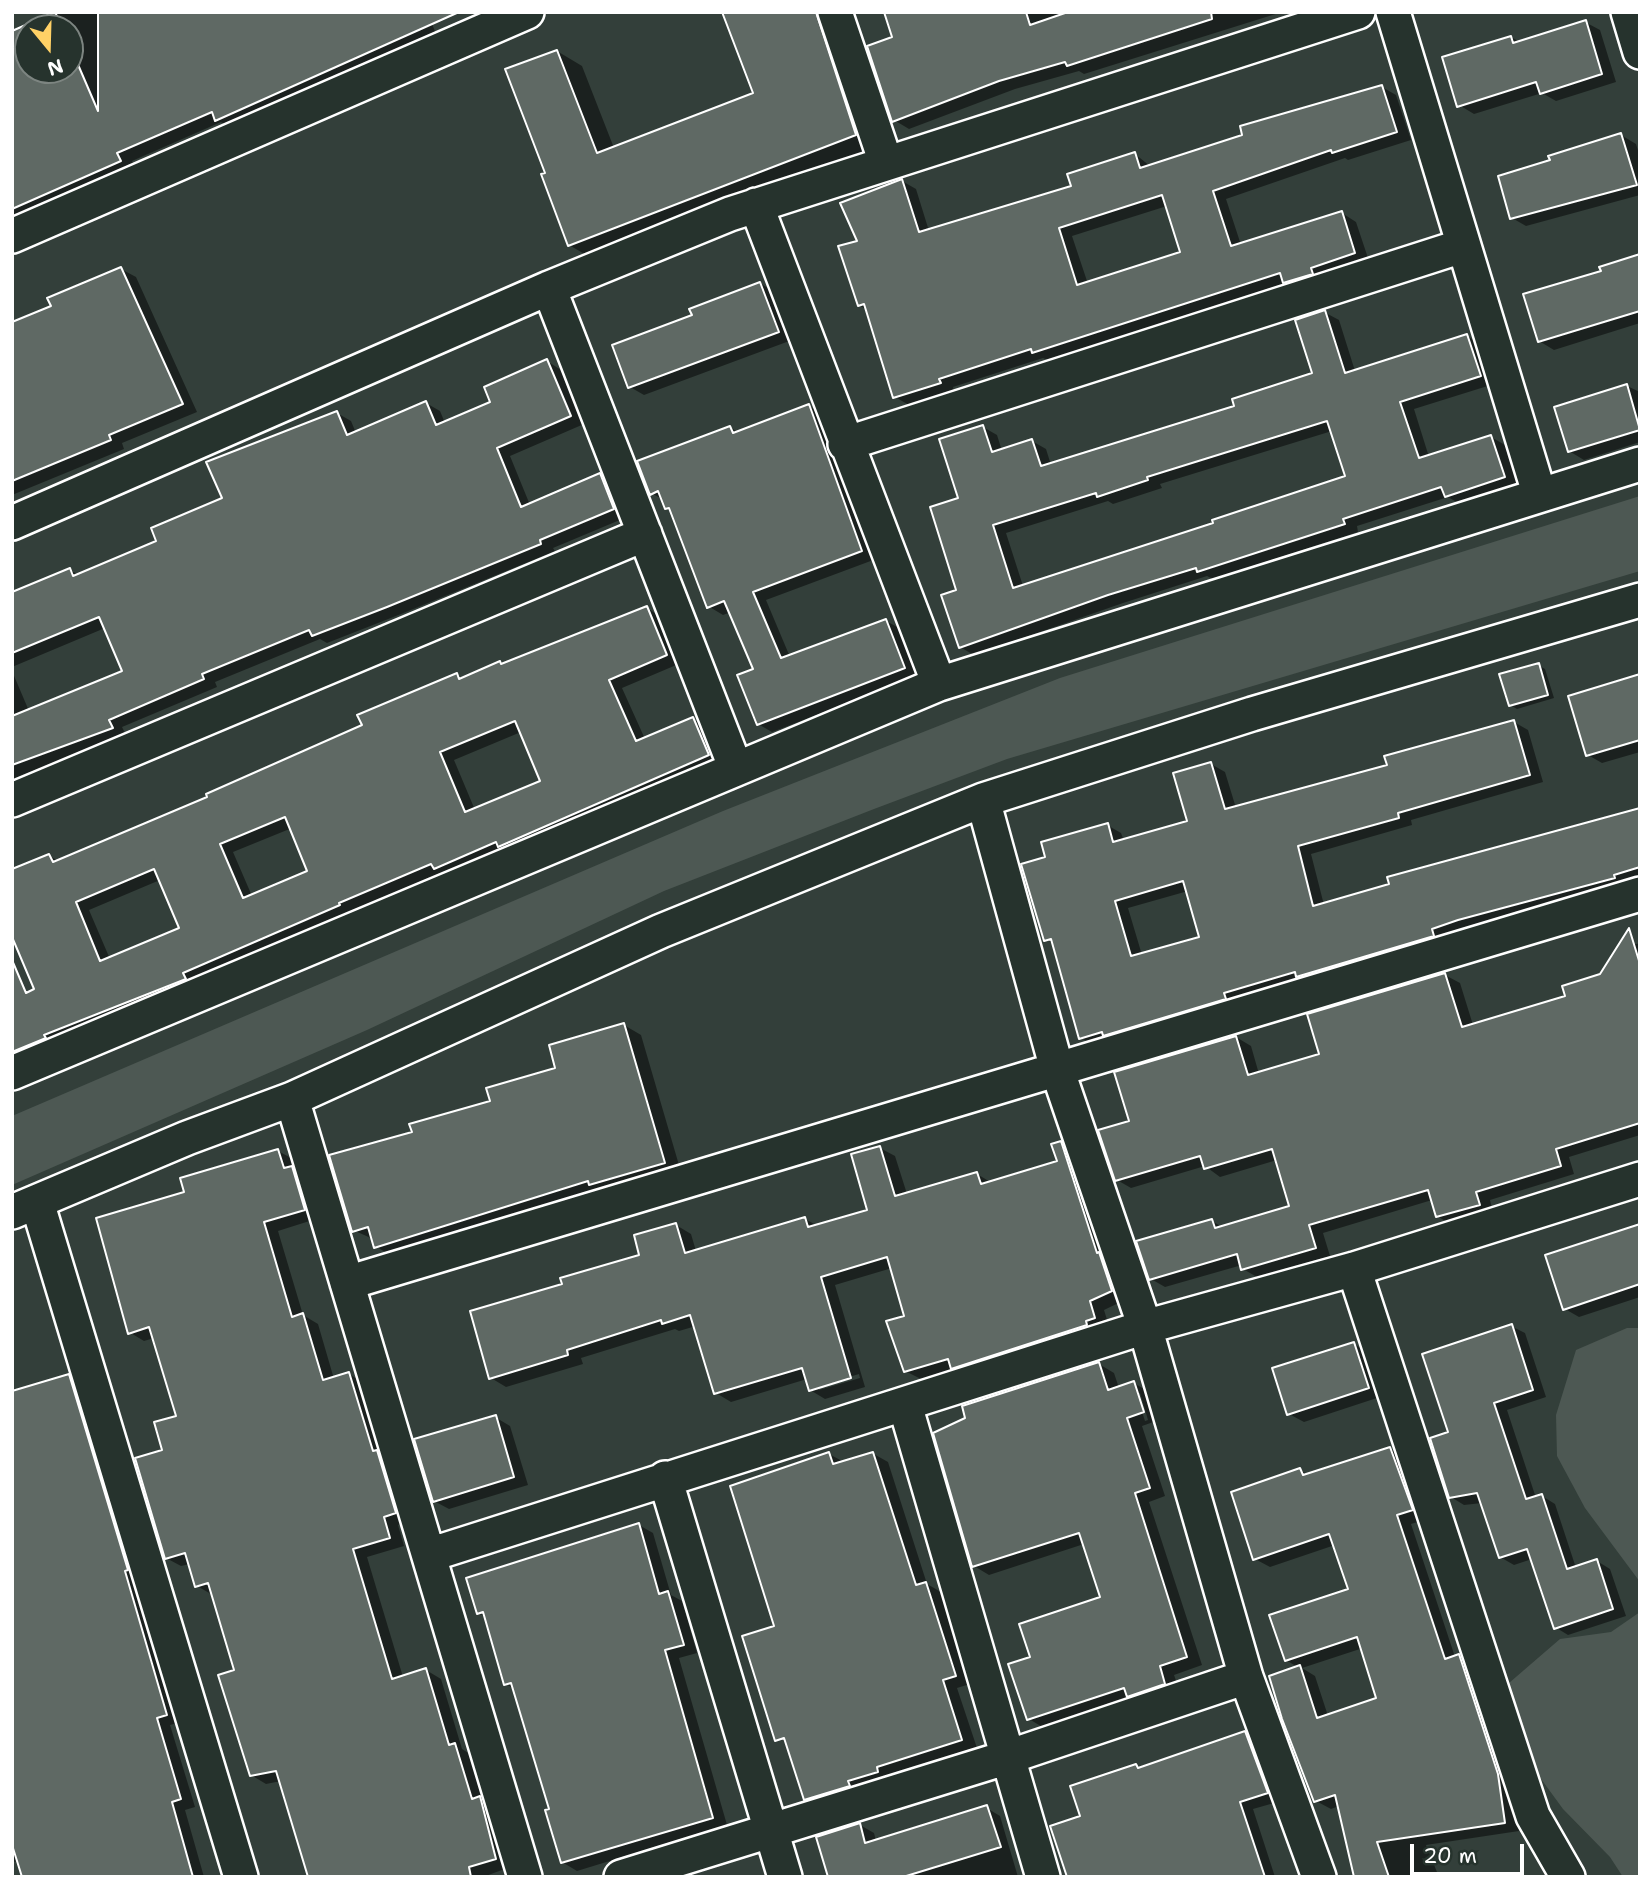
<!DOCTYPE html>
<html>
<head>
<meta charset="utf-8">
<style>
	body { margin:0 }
	#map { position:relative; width:1652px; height:1889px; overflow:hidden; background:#333f3a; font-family:"Shantell Sans",sans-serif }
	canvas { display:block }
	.frame { position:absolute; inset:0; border:14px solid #fff; pointer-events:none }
	.north { position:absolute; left:14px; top:14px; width:70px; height:70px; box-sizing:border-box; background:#26332d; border:2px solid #7d8581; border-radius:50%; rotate:161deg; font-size:19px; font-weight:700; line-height:28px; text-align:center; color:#fff }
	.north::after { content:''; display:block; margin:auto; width:24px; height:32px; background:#ffd166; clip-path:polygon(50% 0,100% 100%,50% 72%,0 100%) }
	.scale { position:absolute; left:1410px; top:1844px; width:114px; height:32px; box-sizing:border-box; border:4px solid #fff; border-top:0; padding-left:9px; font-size:21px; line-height:24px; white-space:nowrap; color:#fff; -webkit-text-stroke:5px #26332d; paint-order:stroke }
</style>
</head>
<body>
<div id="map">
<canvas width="1652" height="1889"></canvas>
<div class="frame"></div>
<div class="north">N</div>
<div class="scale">20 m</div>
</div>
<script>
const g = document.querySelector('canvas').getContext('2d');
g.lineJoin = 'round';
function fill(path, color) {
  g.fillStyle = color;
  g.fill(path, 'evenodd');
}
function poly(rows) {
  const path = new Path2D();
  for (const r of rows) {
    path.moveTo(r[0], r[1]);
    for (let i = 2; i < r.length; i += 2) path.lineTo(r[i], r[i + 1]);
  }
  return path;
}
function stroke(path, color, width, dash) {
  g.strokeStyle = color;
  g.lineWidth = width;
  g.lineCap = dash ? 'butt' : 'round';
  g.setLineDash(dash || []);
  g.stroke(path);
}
fill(poly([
	[1640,496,1640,571,1007,759,874,809,664,891,367,1030,12,1185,12,1116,723,811,1060,678],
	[1627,1328,1640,1328,1640,1582,1585,1508,1557,1456,1556,1415,1576,1350],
	[1640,1612,1640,1877,1623,1877,1610,1857,1563,1809,1517,1746,1509,1683,1560,1639,1611,1632]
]), '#4d5853');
fill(poly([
	[60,12,427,12,437,36,231,128,221,122,132,161,136,169,12,223,12,33],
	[28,28,70,28,70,70,28,70],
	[724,12,834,12,881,150,595,260,569,245,547,174,557,51,582,66,614,148,755,94],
	[886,12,1282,12,1084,74,1079,71,1015,89,909,129,894,120,894,39],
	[1585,22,1600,30,1616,82,1556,101,1542,93,1474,114,1459,105,1511,37,1520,42],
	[1382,87,1396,95,1411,140,1348,160,1345,158,1226,199,1241,245,1342,213,1356,222,1369,261,1299,290,1286,283,1048,360,1043,358,953,387,954,391,909,405,895,397,867,310,859,305,859,242,902,181,916,189,929,231,1073,188,1135,154,1150,166],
	[1167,206,1182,253,1088,284,1072,236],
	[1621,135,1636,144,1640,157,1640,195,1526,226,1512,218],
	[1640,256,1640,323,1554,350,1539,341,1603,272],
	[121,269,136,277,197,412,122,443,124,449,12,495,12,323,53,307],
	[760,283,774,292,792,340,644,395,630,387,694,316],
	[1324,312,1339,320,1355,371,1467,336,1481,344,1494,384,1414,409,1429,457,1491,437,1505,445,1519,485,1460,504,1448,497,1357,526,1358,532,1213,579,1207,576,1123,603,974,655,960,647,960,499,983,427,997,435,1002,451,1032,441,1046,449,1051,465,1236,407,1314,374],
	[1332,431,1347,477,1215,525,1023,586,1006,533,1108,501,1113,504,1162,488,1160,484],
	[547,361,561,370,584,424,510,456,530,505,600,475,614,483,627,517,553,548,555,551,401,614,327,643,320,639,215,682,217,687,122,727,126,735,12,779,12,671,29,711,124,672,105,628,12,667,12,593,69,570,80,575,159,542,224,499,337,413,351,421,356,433,426,403,440,411,445,423,493,403],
	[1627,386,1640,392,1640,442,1584,460,1569,451],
	[809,406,823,414,876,559,766,600,790,657,886,621,901,629,918,676,772,732,758,724,755,670,731,612,723,615,708,606,673,511,666,508,664,500,651,493,730,427,739,433],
	[647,608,661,617,681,663,622,688,645,739,693,719,708,727,723,763,449,876,443,872,352,911,353,914,12,1071,12,1001,37,990,49,856,59,861,209,798,364,726,457,675,463,679,500,663,504,665],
	[521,732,542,782,475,810,454,760],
	[292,828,309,872,252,896,233,852],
	[160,880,181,929,110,959,89,910],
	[1538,665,1545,669,1554,698,1517,709,1510,705],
	[1640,676,1640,752,1602,763,1588,755],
	[1514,722,1528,730,1543,782,1411,820,1412,825,1311,854,1324,905,1640,809,1640,879,1095,1046,1081,1038,1055,945,1046,939,1048,858,1107,825,1121,833,1124,841,1189,823,1211,764,1225,772,1236,808,1389,766],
	[1188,891,1201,938,1142,955,1128,908],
	[1640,943,1640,1135,1569,1157,1574,1174,1490,1200,1493,1213,1452,1225,1437,1216,1432,1200,1323,1233,1330,1256,1257,1277,1243,1269,1242,1265,1165,1287,1151,1279,1212,1221,1222,1227,1291,1207,1277,1160,1220,1177,1205,1166,1131,1188,1117,1180,1131,1123,1236,1037,1251,1046,1259,1074,1321,1055,1445,975,1460,983,1473,1025,1568,997,1602,976,1618,949],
	[624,1025,641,1035,681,1172,392,1256,375,1246,373,1239,353,1230,414,1133,492,1102,557,1069],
	[1061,1143,1076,1152,1127,1299,1104,1310,1109,1326,967,1376,955,1369,921,1379,905,1371,907,1317,892,1268,835,1285,865,1387,825,1399,810,1390,807,1379,731,1402,716,1393,696,1326,679,1331,675,1329,581,1358,583,1364,506,1387,491,1378,564,1285,642,1256,676,1225,691,1234,696,1251,805,1219,818,1226,870,1211,880,1148,895,1156,907,1194,977,1174,992,1183,1059,1162],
	[859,1374,860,1378,819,1390,819,1386],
	[278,1151,293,1159,319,1218,278,1231,303,1315,318,1324,334,1379,349,1374,364,1383,410,1521,398,1525,404,1546,367,1557,403,1677,426,1670,441,1679,462,1749,470,1754,484,1801,495,1807,510,1867,483,1877,310,1877,281,1781,266,1784,251,1775,236,1672,211,1594,197,1586,190,1564,181,1566,166,1558,164,1451,178,1417,154,1338,144,1341,129,1332,186,1193],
	[1640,1226,1640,1297,1579,1317,1565,1309],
	[1511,1326,1525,1333,1546,1397,1507,1410,1536,1498,1542,1496,1555,1504,1576,1568,1597,1561,1610,1569,1626,1616,1568,1635,1555,1627,1532,1559,1514,1565,1500,1557,1482,1503,1464,1505,1451,1497,1450,1433],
	[1354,1344,1368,1352,1383,1396,1304,1422,1289,1414],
	[1099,1364,1114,1373,1119,1388,1134,1383,1149,1392,1159,1420,1142,1426,1165,1496,1149,1502,1202,1665,1174,1675,1180,1692,1044,1728,1029,1719,1032,1659,1102,1598,1084,1544,989,1575,974,1566],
	[1136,1393,1140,1393,1148,1420,1145,1421],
	[68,1376,82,1384,181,1722,170,1725,195,1807,185,1810,204,1877,24,1877,19,1861,12,1862,12,1393],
	[495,1417,510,1426,528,1485,449,1509,434,1501],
	[1390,1449,1405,1457,1427,1519,1411,1524,1455,1657,1473,1664,1513,1784,1519,1831,1426,1845,1439,1877,1365,1877,1339,1806,1331,1809,1316,1801,1299,1668,1286,1660,1350,1590,1335,1545,1270,1567,1255,1559,1300,1470,1309,1475],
	[1363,1648,1379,1699,1328,1716,1315,1676,1302,1668],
	[872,1453,888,1462,927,1584,941,1592,970,1684,957,1688,977,1748,891,1775,893,1780,821,1808,806,1799,776,1627,829,1454,844,1462],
	[639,1525,653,1533,671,1595,682,1601,697,1653,679,1658,727,1825,577,1871,562,1862,551,1810,514,1689,506,1684,486,1617,478,1613],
	[1245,1733,1259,1741,1281,1801,1253,1809,1275,1877,1074,1877,1082,1817,1136,1765,1141,1768],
	[985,1807,1000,1816,1018,1877,830,1877,860,1825,874,1833,876,1841]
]), '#0007');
const building = poly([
	[55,12,62,28,28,28,28,70,70,70,70,46,98,111,98,12,459,12,215,121,212,112,117,153,121,161,12,209,12,31,55,12],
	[722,12,816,12,856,135,568,246,541,174,545,173,505,69,557,50,597,153,753,93,722,12],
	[884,12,1026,12,1030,25,1068,12,1211,12,1212,19,1067,66,1065,62,999,81,892,122,867,46,892,37,884,12],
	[1586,20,1602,74,1540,94,1536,82,1457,107,1442,57,1511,36,1513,43,1586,20],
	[1382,85,1397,132,1332,153,1331,150,1213,191,1231,246,1342,211,1355,253,1311,268,1313,274,1283,283,1280,273,1032,353,1031,349,939,379,941,383,893,398,864,304,858,306,838,246,857,241,840,203,902,179,919,232,1071,186,1067,174,1135,152,1140,168,1242,135,1240,126,1382,85],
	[1162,195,1180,252,1077,285,1059,228,1162,195],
	[1621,133,1637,185,1510,219,1498,176,1550,160,1548,156,1621,133],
	[1640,254,1640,311,1538,342,1523,294,1601,271,1599,267,1640,254],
	[121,267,183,404,109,435,111,440,12,481,12,322,51,306,47,298,121,267],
	[760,282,779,332,628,388,612,345,692,315,689,309,760,282],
	[1325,310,1345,373,1467,334,1481,376,1400,402,1419,458,1491,435,1505,477,1445,497,1441,487,1343,519,1345,524,1197,572,1196,568,1108,595,959,648,941,595,956,590,930,507,958,498,939,439,983,425,992,452,1032,439,1041,466,1234,406,1232,399,1312,373,1295,320,1325,310],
	[1327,421,1345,476,1212,520,1213,523,1013,588,993,525,1096,493,1097,497,1148,480,1147,477,1327,421],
	[547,359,571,416,497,448,521,507,600,473,614,509,540,540,541,544,387,607,312,636,309,630,202,674,204,679,109,720,113,728,12,765,12,716,122,671,99,617,12,653,12,592,70,568,73,576,156,541,151,528,222,498,206,462,337,411,347,435,426,401,436,425,490,402,484,387,547,359],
	[1627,384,1640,430,1568,452,1554,407,1627,384],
	[809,404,862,551,753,592,781,658,886,619,905,668,757,725,737,675,753,669,724,601,707,608,669,508,665,509,658,491,650,495,637,461,730,426,733,433,809,404],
	[647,606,667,655,609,680,636,741,693,717,709,755,498,847,496,842,434,869,431,864,339,903,340,905,183,973,186,979,44,1035,46,1038,12,1052,12,960,26,993,34,989,12,937,12,869,49,854,53,862,207,797,206,794,362,725,357,715,457,673,459,679,500,661,501,664,647,606],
	[515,721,540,781,465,812,440,752,515,721],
	[285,817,307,871,243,898,220,844,285,817],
	[154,869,179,928,100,961,76,902,154,869],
	[1539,663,1548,695,1509,706,1499,674,1539,663],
	[1640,674,1640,740,1586,756,1568,696,1640,674],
	[1514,720,1530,775,1398,813,1399,818,1298,846,1313,906,1389,884,1387,877,1640,808,1640,867,1614,875,1615,878,1458,920,1432,929,1434,936,1296,977,1295,972,1224,993,1226,999,1103,1036,1102,1032,1079,1039,1051,939,1044,941,1021,864,1045,857,1041,842,1108,823,1113,842,1187,821,1173,773,1211,762,1225,809,1387,765,1384,756,1514,720],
	[1183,881,1199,937,1131,956,1115,901,1183,881],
	[1629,928,1640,964,1640,1123,1556,1149,1561,1166,1476,1192,1480,1205,1436,1217,1428,1190,1309,1225,1316,1248,1241,1270,1237,1254,1149,1280,1136,1241,1212,1219,1215,1228,1289,1206,1272,1149,1204,1169,1200,1156,1115,1181,1098,1130,1129,1121,1114,1072,1236,1036,1248,1075,1319,1054,1307,1014,1445,973,1462,1027,1565,996,1562,986,1600,974,1629,928],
	[624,1023,665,1163,589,1185,588,1181,374,1248,368,1227,352,1232,329,1155,412,1132,409,1124,490,1101,486,1088,555,1068,549,1045,624,1023],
	[1061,1141,1097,1253,1099,1252,1112,1291,1090,1301,1095,1318,1086,1321,1087,1325,951,1369,948,1359,904,1372,886,1321,904,1316,887,1257,821,1277,851,1378,809,1391,802,1368,714,1394,690,1315,662,1324,661,1320,567,1350,568,1355,489,1379,470,1311,562,1284,560,1278,639,1255,634,1235,676,1223,685,1253,805,1217,808,1227,867,1210,851,1154,880,1146,895,1196,977,1172,981,1184,1057,1161,1051,1144,1061,1141],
	[278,1149,284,1168,292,1166,305,1210,264,1222,292,1317,303,1313,323,1380,349,1372,373,1451,377,1450,396,1513,384,1517,390,1538,353,1549,392,1679,426,1668,449,1745,455,1743,472,1799,480,1796,496,1859,469,1867,471,1877,308,1877,276,1771,250,1776,218,1675,234,1670,208,1583,195,1587,185,1553,165,1559,135,1458,162,1450,154,1422,176,1416,149,1327,128,1334,96,1218,184,1192,180,1178,278,1149],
	[1640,1224,1640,1284,1563,1310,1545,1255,1640,1224],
	[1512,1324,1533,1390,1494,1403,1526,1499,1542,1494,1567,1569,1597,1559,1613,1609,1554,1629,1527,1549,1499,1558,1477,1493,1449,1498,1430,1438,1448,1432,1422,1354,1512,1324],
	[1354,1342,1369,1388,1287,1415,1272,1368,1354,1342],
	[1099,1362,1108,1390,1134,1381,1144,1412,1127,1418,1150,1488,1135,1493,1187,1657,1160,1666,1165,1684,1127,1697,1124,1688,1027,1720,1008,1664,1030,1657,1019,1624,1100,1597,1079,1533,972,1567,933,1433,965,1418,962,1406,1099,1362],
	[69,1374,128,1570,125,1571,167,1715,157,1718,181,1799,172,1802,193,1877,22,1877,12,1845,12,1391,69,1374],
	[496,1415,514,1477,433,1502,414,1439,496,1415],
	[1390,1447,1413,1510,1397,1515,1445,1659,1459,1654,1498,1774,1505,1823,1377,1842,1389,1877,1354,1877,1335,1795,1314,1802,1282,1719,1269,1676,1300,1665,1317,1718,1376,1698,1357,1637,1285,1661,1269,1615,1348,1589,1329,1534,1253,1560,1231,1492,1300,1468,1303,1475,1390,1447],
	[829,1452,833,1464,873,1452,916,1585,926,1582,956,1676,943,1680,962,1740,877,1767,878,1772,848,1781,850,1786,804,1800,784,1738,775,1741,742,1636,774,1626,730,1486,829,1452],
	[639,1523,659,1594,668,1591,684,1645,665,1650,713,1818,561,1863,545,1810,549,1809,511,1683,504,1685,483,1612,477,1614,466,1578,639,1523],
	[1245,1731,1268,1793,1240,1802,1265,1877,1067,1877,1050,1826,1080,1816,1070,1786,1136,1764,1138,1768,1245,1731],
	[987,1805,1001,1847,903,1877,828,1877,816,1837,860,1823,865,1843,987,1805]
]);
fill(building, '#5f6964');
stroke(building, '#fff', 2);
const street = poly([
	[835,12,886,163],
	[1393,12,1539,493],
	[1628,12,1640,52],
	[756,205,939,684],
	[12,236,527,12],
	[549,288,736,769],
	[845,444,1462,246],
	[12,523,549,288,730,214,1358,12],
	[12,800,645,534],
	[983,800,1057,1069,1145,1327,1246,1677,1319,1877],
	[12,1073,939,684,1640,464],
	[292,1099,525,1877],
	[37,1202,241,1877],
	[12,1212,187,1138,292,1099,661,931,983,800,1252,714,1640,600],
	[1354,1269,1533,1816,1568,1877],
	[347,1283,1640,894],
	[905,1405,1043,1877],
	[665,1478,785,1877],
	[429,1555,1145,1327,1354,1269,1640,1179],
	[621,1877,1008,1757,1246,1677]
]);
stroke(street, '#fff', 38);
stroke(street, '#26332d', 33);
</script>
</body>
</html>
